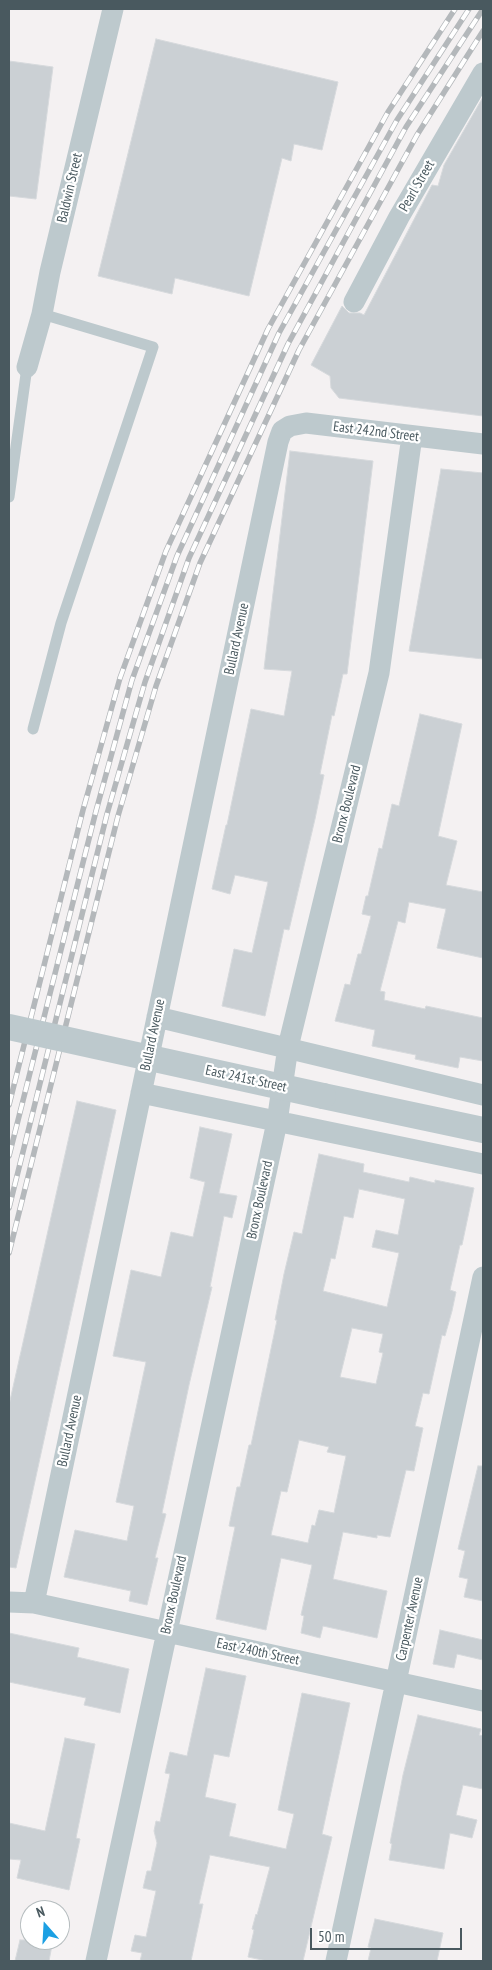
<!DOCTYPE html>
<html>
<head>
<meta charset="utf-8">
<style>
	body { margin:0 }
	#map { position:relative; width:492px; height:1970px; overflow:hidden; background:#f4f1f2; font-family:"PT Sans Narrow",sans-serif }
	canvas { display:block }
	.frame { position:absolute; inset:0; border:10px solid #49595f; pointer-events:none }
	.north { position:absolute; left:20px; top:1900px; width:50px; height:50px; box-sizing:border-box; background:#fff; border:1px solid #b6bdbf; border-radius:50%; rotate:341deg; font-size:14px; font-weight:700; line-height:20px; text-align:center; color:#49595f }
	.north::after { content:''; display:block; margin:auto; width:18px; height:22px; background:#1ca0e3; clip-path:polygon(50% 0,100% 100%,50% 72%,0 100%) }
	.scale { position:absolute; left:310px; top:1928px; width:152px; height:22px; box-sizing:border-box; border:2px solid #49595f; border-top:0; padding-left:6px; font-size:15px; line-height:18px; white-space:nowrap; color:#49595f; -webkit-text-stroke:4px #fff; paint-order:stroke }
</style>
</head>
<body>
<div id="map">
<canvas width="492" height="1970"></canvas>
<div class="frame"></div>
<div class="north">N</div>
<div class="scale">50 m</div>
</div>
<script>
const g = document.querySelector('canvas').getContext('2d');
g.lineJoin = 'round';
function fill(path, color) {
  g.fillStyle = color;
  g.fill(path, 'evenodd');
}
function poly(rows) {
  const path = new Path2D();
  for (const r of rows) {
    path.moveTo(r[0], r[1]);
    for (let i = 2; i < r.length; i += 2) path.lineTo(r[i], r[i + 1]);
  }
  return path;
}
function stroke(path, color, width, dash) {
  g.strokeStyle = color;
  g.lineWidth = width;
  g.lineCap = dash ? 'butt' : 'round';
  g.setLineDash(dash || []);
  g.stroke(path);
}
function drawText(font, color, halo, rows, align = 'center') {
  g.font = font + ' "PT Sans Narrow",sans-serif';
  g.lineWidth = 4.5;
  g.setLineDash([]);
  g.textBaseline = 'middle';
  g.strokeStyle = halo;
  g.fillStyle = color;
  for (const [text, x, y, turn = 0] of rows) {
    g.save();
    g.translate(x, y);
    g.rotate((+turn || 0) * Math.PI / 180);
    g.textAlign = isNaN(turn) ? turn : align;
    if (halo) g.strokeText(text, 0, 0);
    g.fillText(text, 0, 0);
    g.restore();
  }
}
const building = poly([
	[156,39,338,82,322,150,294,144,291,161,282,158,249,296,175,278,172,294,98,276,156,39],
	[9,61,53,67,36,199,9,196,9,61],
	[483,97,483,416,339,398,331,388,330,376,311,365,342,306,349,313,360,313,364,315,432,185,438,186,444,165,483,97],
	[290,451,373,461,347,674,343,674,334,716,332,715,320,774,324,775,315,819,289,930,284,929,265,1016,222,1006,234,949,252,953,268,882,235,875,230,894,212,889,226,825,227,825,251,709,284,716,292,671,264,669,290,451],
	[441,469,483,473,483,659,409,651,441,469],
	[420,714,462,724,438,836,457,841,446,885,483,892,483,958,437,948,446,909,409,902,405,923,398,921,380,991,385,992,384,1000,425,1009,426,1006,483,1018,483,1061,460,1057,458,1068,415,1059,416,1055,372,1046,375,1030,335,1021,345,984,350,985,358,954,361,954,371,916,362,914,366,896,368,896,379,848,382,849,392,804,399,806,420,714],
	[77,1101,116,1110,16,1568,9,1567,9,1405,77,1101],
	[200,1127,232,1134,219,1193,237,1196,232,1218,224,1216,210,1287,212,1287,189,1385,162,1513,166,1514,155,1558,158,1558,147,1605,129,1601,131,1591,64,1577,75,1530,127,1541,134,1506,116,1502,146,1362,113,1356,131,1270,161,1277,171,1232,193,1237,205,1182,190,1178,200,1127],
	[319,1154,364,1164,363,1172,409,1182,410,1177,435,1183,435,1180,474,1188,462,1245,460,1245,450,1290,456,1292,452,1311,445,1336,442,1335,429,1394,423,1393,415,1426,423,1428,414,1471,406,1470,390,1537,377,1535,377,1538,343,1532,333,1579,387,1591,377,1638,323,1626,320,1638,301,1633,304,1616,301,1615,312,1565,281,1558,266,1630,216,1619,235,1527,229,1526,237,1487,240,1487,249,1445,251,1445,277,1320,275,1320,284,1274,294,1232,302,1234,319,1154],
	[359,1189,405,1199,398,1235,376,1230,372,1247,399,1253,387,1307,323,1291,331,1258,335,1259,344,1216,353,1218,359,1189],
	[352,1328,383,1334,379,1352,383,1353,376,1384,340,1377,352,1328],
	[299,1440,329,1447,327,1452,346,1456,334,1513,319,1510,315,1526,312,1525,308,1543,271,1535,281,1491,287,1492,299,1440],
	[478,1466,483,1466,483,1601,464,1597,468,1579,459,1577,465,1551,458,1549,478,1466],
	[440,1630,483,1640,483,1660,457,1654,454,1668,433,1664,440,1630],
	[9,1633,79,1648,77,1657,129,1669,120,1713,84,1705,86,1698,9,1682,9,1633],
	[206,1668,246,1676,229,1757,214,1754,205,1797,236,1804,229,1836,286,1849,294,1814,278,1810,302,1693,350,1703,322,1834,332,1837,303,1961,267,1961,248,1957,254,1930,252,1929,256,1914,257,1915,270,1867,210,1855,199,1904,203,1904,191,1961,140,1961,142,1953,131,1951,135,1935,146,1937,156,1891,143,1888,147,1871,151,1871,157,1843,154,1831,156,1821,160,1822,170,1774,165,1773,170,1752,187,1756,206,1668],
	[418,1715,481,1729,479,1735,483,1736,483,1789,463,1785,456,1815,477,1820,472,1838,450,1833,444,1869,389,1860,392,1844,390,1843,403,1775,418,1715],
	[65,1738,95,1744,76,1838,80,1839,69,1890,17,1878,21,1860,9,1859,9,1823,45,1831,65,1738],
	[375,1919,443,1933,437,1961,368,1961,371,1948,368,1947,375,1919],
	[20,1940,53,1940,49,1961,15,1961,20,1940]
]);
fill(building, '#cbd0d4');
stroke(building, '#d6d9dc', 1);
stroke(poly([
	[9,497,27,367],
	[33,729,61,623,153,347,42,314]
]), '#bdc9cd', 11);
stroke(poly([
	[354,302,399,217,483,73],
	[27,367,42,314,50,272,113,9],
	[157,1017,483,1095],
	[141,1093,483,1164],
	[9,1602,34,1603,483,1701],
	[34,1603,278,442,282,431,290,426,306,423,483,444],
	[96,1961,277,1122,288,1047,379,673,412,436],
	[336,1961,483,1277]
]), '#bdc9cd', 21);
stroke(poly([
	[323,1096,483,1130]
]), '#bdc9cd', 26);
const rail = poly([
	[9,1105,83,810,120,678,166,551,268,329,388,112,455,9],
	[9,1156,96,811,132,680,177,556,279,333,397,120,469,9],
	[9,1208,107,814,145,682,189,558,288,344,406,127,483,9],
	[9,1253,118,816,156,686,200,563,299,350,417,135,483,31]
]);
stroke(rail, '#b4b8bb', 5.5);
stroke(rail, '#fff', 4, [11]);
stroke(poly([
	[9,1027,323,1096]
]), '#bdc9cd', 26);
drawText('14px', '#49595f', '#fff', [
	["Pearl Street",417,186,-60],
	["Baldwin Street",70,188,-77],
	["East 242nd Street",376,432,7],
	["Bullard Avenue",237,639,-78],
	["Bronx Boulevard",347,804,-76],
	["Bullard Avenue",153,1035,-78],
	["East 241st Street",246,1079,12],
	["Bronx Boulevard",260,1200,-78],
	["Bullard Avenue",70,1431,-78],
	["Bronx Boulevard",174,1595,-78],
	["Carpenter Avenue",410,1619,-78],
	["East 240th Street",258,1652,12]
]);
</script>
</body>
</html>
